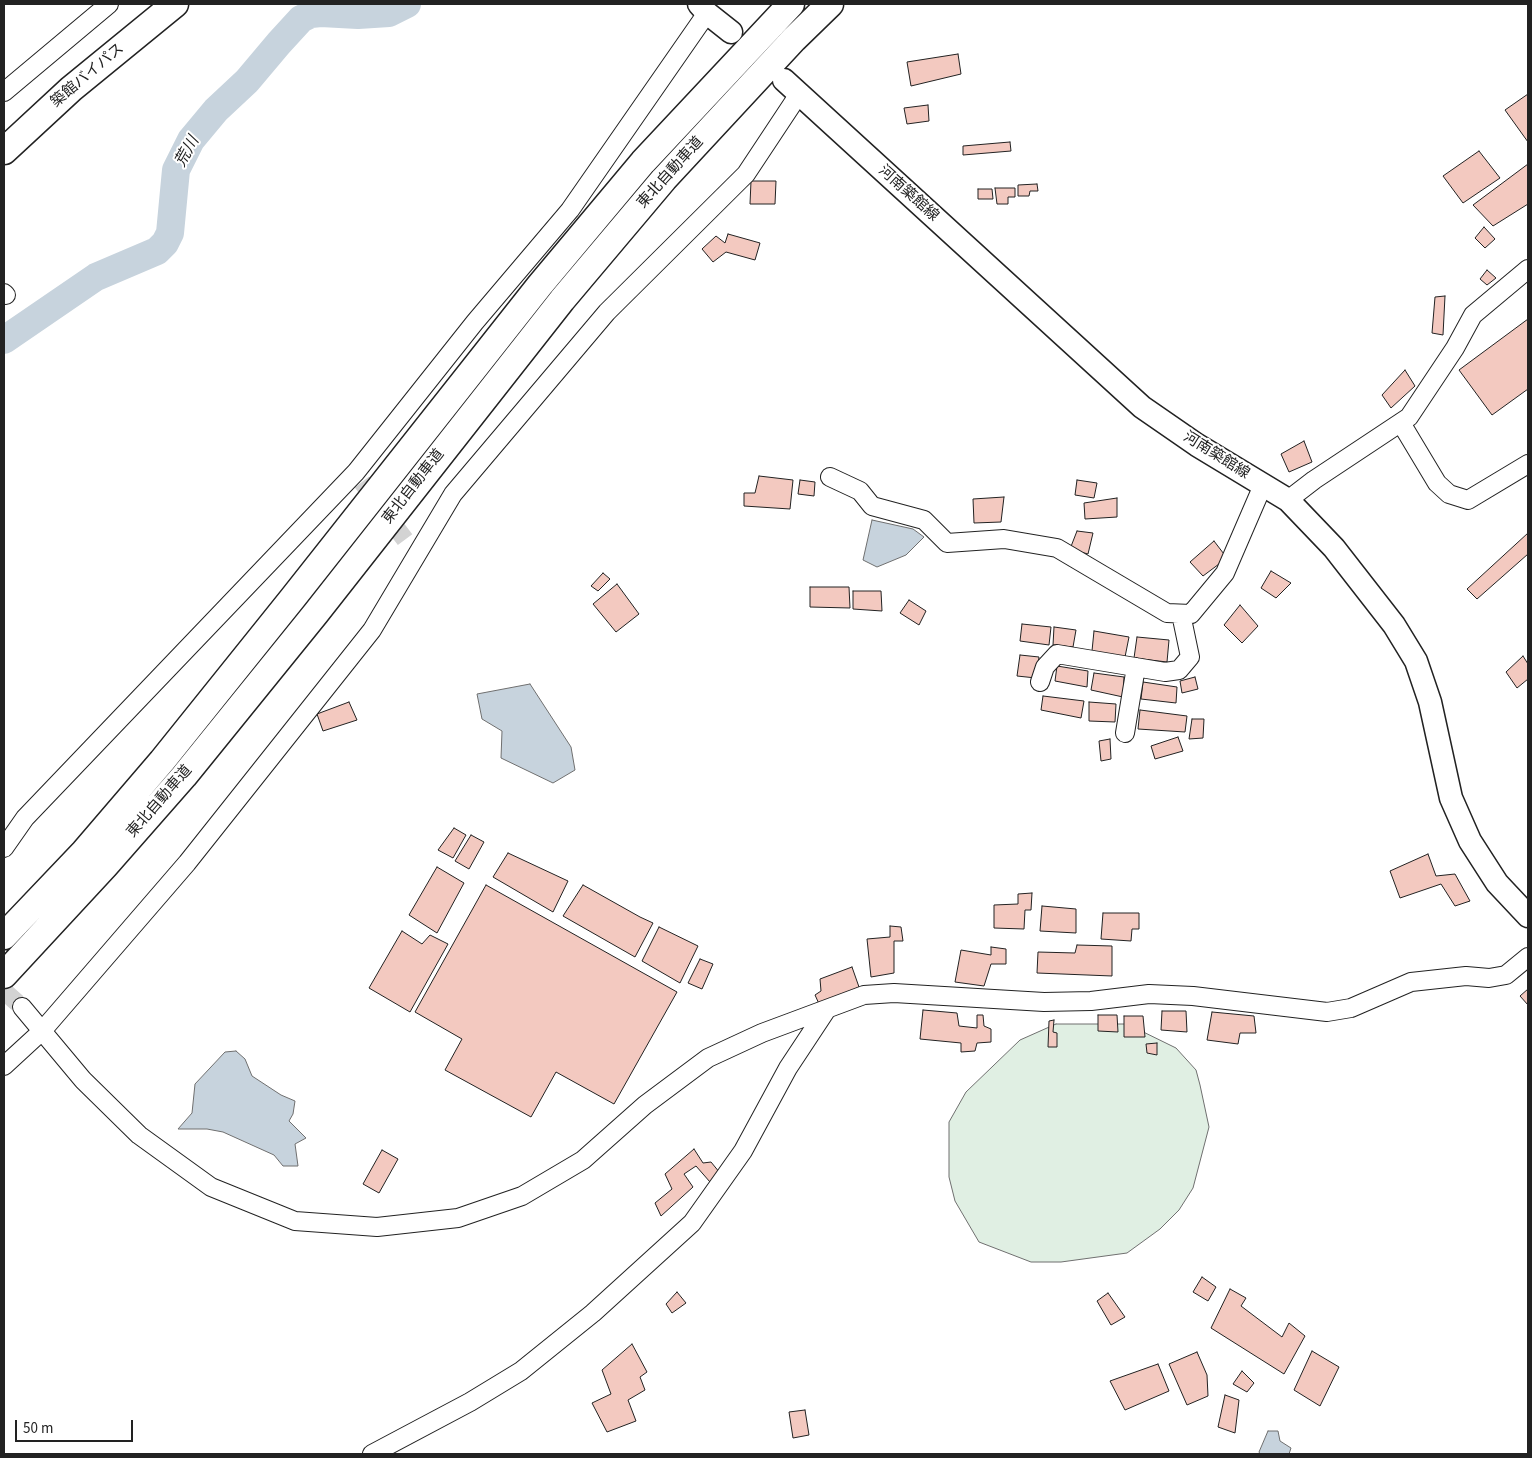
<!DOCTYPE html>
<html>
<head>
<meta charset="utf-8">
<style>
	body { margin:0 }
	#map { position:relative; width:1532px; height:1458px; overflow:hidden; background:#fff; font-family:"Source Sans 3",sans-serif }
	canvas { display:block }
	.frame { position:absolute; inset:0; border:5px solid #222; pointer-events:none }
	.scale { position:absolute; left:15px; top:1420px; width:118px; height:22px; box-sizing:border-box; border:2px solid #222; border-top:0; padding-left:6px; font-size:15px; line-height:18px; white-space:nowrap; color:#222; -webkit-text-stroke:4px #fff; paint-order:stroke }
</style>
</head>
<body>
<div id="map">
<canvas width="1532" height="1458"></canvas>
<div class="frame"></div>
<div class="scale">50 m</div>
</div>
<script>
const g = document.querySelector('canvas').getContext('2d');
g.lineJoin = 'round';
function fill(path, color) {
  g.fillStyle = color;
  g.fill(path, 'evenodd');
}
function poly(rows) {
  const path = new Path2D();
  for (const r of rows) {
    path.moveTo(r[0], r[1]);
    for (let i = 2; i < r.length; i += 2) path.lineTo(r[i], r[i + 1]);
  }
  return path;
}
function stroke(path, color, width, dash) {
  g.strokeStyle = color;
  g.lineWidth = width;
  g.lineCap = dash ? 'butt' : 'round';
  g.setLineDash(dash || []);
  g.stroke(path);
}
function drawText(font, color, halo, rows, align = 'center') {
  g.font = font + ' "Source Sans 3","Noto Sans JP",sans-serif';
  g.lineWidth = 4;
  g.setLineDash([]);
  g.textBaseline = 'middle';
  g.strokeStyle = halo;
  g.fillStyle = color;
  for (const [text, x, y, turn = 0] of rows) {
    g.save();
    g.translate(x, y);
    g.rotate((+turn || 0) * Math.PI / 180);
    g.textAlign = isNaN(turn) ? turn : align;
    if (halo) g.strokeText(text, 0, 0);
    g.fillText(text, 0, 0);
    g.restore();
  }
}
const green = poly([
	[1056,1024,1127,1024,1176,1048,1196,1070,1200,1085,1209,1127,1193,1188,1179,1210,1160,1229,1127,1253,1061,1262,1031,1262,979,1242,955,1201,949,1177,949,1122,966,1092,1020,1040,1056,1024]
]);
fill(green, '#e0efe3');
stroke(green, '#6f6f6f', 1);
const water = poly([
	[872,520,913,529,924,537,906,555,877,567,863,560,872,520],
	[530,684,571,747,575,770,553,783,501,758,502,731,482,719,477,694,530,684],
	[236,1051,245,1059,252,1076,281,1095,295,1101,293,1114,289,1121,306,1138,295,1144,298,1166,283,1166,274,1155,223,1132,207,1129,178,1129,192,1113,195,1084,225,1052,236,1051],
	[1268,1431,1278,1431,1280,1441,1291,1448,1289,1454,1260,1454,1259,1452,1268,1431]
]);
fill(water, '#c7d3dd');
stroke(water, '#6f6f6f', 1);
stroke(poly([
	[4,340,96,277,157,251,165,243,170,233,176,170,191,140,216,110,247,81,279,43,301,19,311,14,321,13,358,15,389,13,407,4]
]), '#c7d3dd', 28);
const building = poly([
	[958,54,961,74,911,86,907,62,958,54],
	[1528,94,1528,142,1505,110,1528,94],
	[928,105,929,121,907,124,904,108,928,105],
	[1010,142,1011,151,963,155,963,146,1010,142],
	[1479,151,1500,178,1463,203,1443,176,1479,151],
	[1528,164,1528,204,1493,226,1473,205,1528,164],
	[751,181,776,181,775,204,750,204,751,181],
	[1037,184,1038,191,1030,191,1029,196,1018,196,1018,185,1037,184],
	[995,188,1015,188,1015,197,1008,197,1008,204,997,204,995,188],
	[978,189,992,189,993,199,978,199,978,189],
	[1484,227,1495,239,1485,248,1475,238,1484,227],
	[728,234,760,243,755,260,726,252,713,262,702,249,716,236,725,243,728,234],
	[1487,270,1496,278,1487,285,1480,279,1487,270],
	[1445,296,1443,335,1432,333,1435,297,1445,296],
	[1528,319,1528,389,1492,415,1459,370,1528,319],
	[1405,370,1415,386,1391,408,1382,395,1405,370],
	[1304,441,1312,462,1289,472,1281,454,1304,441],
	[759,476,793,480,790,509,744,506,744,493,755,493,759,476],
	[800,480,815,482,814,496,798,494,800,480],
	[1077,480,1097,483,1094,498,1075,495,1077,480],
	[1004,497,1001,522,974,523,973,499,1004,497],
	[1117,498,1117,517,1085,519,1084,503,1117,498],
	[1077,531,1093,533,1088,554,1070,549,1077,531],
	[1528,533,1528,554,1477,599,1467,589,1528,533],
	[1214,541,1227,558,1203,576,1190,562,1214,541],
	[1271,571,1291,583,1276,598,1261,588,1271,571],
	[603,573,610,579,598,591,591,586,603,573],
	[617,584,639,614,616,632,593,604,617,584],
	[810,587,849,587,850,608,810,607,810,587],
	[853,591,881,591,882,611,853,609,853,591],
	[909,600,926,611,919,625,900,613,909,600],
	[1240,605,1258,626,1242,643,1224,625,1240,605],
	[1022,624,1051,627,1049,645,1020,641,1022,624],
	[1054,627,1076,630,1073,647,1053,645,1054,627],
	[1094,631,1129,637,1125,657,1092,651,1094,631],
	[1137,637,1169,640,1167,662,1134,658,1137,637],
	[1020,655,1039,657,1036,678,1017,676,1020,655],
	[1523,656,1528,664,1528,679,1517,688,1506,672,1523,656],
	[1057,666,1088,671,1087,687,1055,681,1057,666],
	[1094,673,1124,677,1123,697,1091,690,1094,673],
	[1195,677,1198,689,1182,693,1180,681,1195,677],
	[1143,682,1177,687,1176,703,1141,699,1143,682],
	[1043,696,1084,701,1081,718,1041,710,1043,696],
	[349,702,357,720,323,731,317,714,349,702],
	[1089,702,1116,704,1115,722,1089,721,1089,702],
	[1140,710,1187,716,1185,732,1138,729,1140,710],
	[1192,719,1204,719,1203,738,1189,739,1192,719],
	[1178,737,1183,751,1155,759,1151,746,1178,737],
	[1110,739,1111,759,1101,761,1099,741,1110,739],
	[454,828,466,835,453,858,438,850,454,828],
	[471,835,484,842,469,869,455,861,471,835],
	[508,853,568,881,553,912,493,877,508,853],
	[1428,854,1436,876,1455,874,1470,901,1455,906,1441,884,1400,898,1390,871,1428,854],
	[437,867,464,883,437,933,409,915,437,867],
	[486,885,677,992,614,1104,556,1072,531,1117,445,1070,462,1039,415,1012,486,885],
	[583,885,640,917,653,923,635,957,563,916,583,885],
	[1032,893,1031,910,1025,910,1024,929,994,928,994,905,1018,904,1018,894,1032,893],
	[1042,906,1076,909,1076,933,1040,931,1042,906],
	[1103,913,1139,913,1139,929,1132,929,1131,941,1101,939,1103,913],
	[890,926,901,927,903,941,894,941,894,973,871,977,867,939,890,937,890,926],
	[659,927,698,946,680,983,642,961,659,927],
	[402,931,422,944,430,935,448,944,410,1012,369,988,402,931],
	[1077,945,1112,946,1112,976,1037,973,1038,952,1075,953,1077,945],
	[991,947,1006,949,1006,964,991,964,984,986,955,982,961,950,991,955,991,947],
	[700,959,713,964,702,989,688,983,700,959],
	[852,967,859,987,820,1006,815,995,821,991,820,979,852,967],
	[1528,989,1528,1005,1520,996,1528,989],
	[923,1010,957,1013,959,1026,977,1028,977,1015,983,1015,984,1026,991,1029,991,1042,977,1043,975,1051,961,1052,961,1043,920,1039,923,1010],
	[1162,1011,1186,1011,1187,1032,1161,1030,1162,1011],
	[1212,1012,1254,1016,1256,1033,1240,1033,1238,1044,1207,1040,1212,1012],
	[1098,1015,1117,1015,1118,1032,1098,1031,1098,1015],
	[1124,1016,1143,1016,1145,1037,1124,1037,1124,1016],
	[1054,1020,1053,1032,1057,1033,1057,1047,1048,1047,1049,1021,1054,1020],
	[1157,1043,1157,1055,1147,1053,1146,1044,1157,1043],
	[694,1149,703,1163,711,1162,720,1173,710,1182,696,1166,684,1174,693,1187,661,1216,655,1203,672,1189,665,1174,694,1149],
	[382,1150,398,1159,379,1193,363,1184,382,1150],
	[1202,1277,1216,1287,1208,1301,1193,1292,1202,1277],
	[1230,1289,1246,1298,1241,1306,1282,1337,1289,1323,1305,1336,1284,1374,1211,1328,1230,1289],
	[677,1292,686,1303,672,1313,666,1304,677,1292],
	[1108,1293,1125,1317,1111,1325,1097,1301,1108,1293],
	[632,1344,647,1372,640,1377,645,1390,628,1400,636,1421,607,1432,592,1403,611,1394,602,1370,632,1344],
	[1312,1351,1339,1367,1320,1406,1294,1390,1312,1351],
	[1197,1352,1207,1375,1208,1396,1187,1405,1169,1364,1197,1352],
	[1158,1364,1169,1391,1125,1410,1110,1381,1158,1364],
	[1242,1371,1254,1383,1247,1392,1233,1384,1242,1371],
	[1225,1395,1239,1400,1235,1433,1218,1427,1225,1395],
	[805,1410,809,1435,793,1438,789,1412,805,1410]
]);
fill(building, '#f3c9c0');
stroke(building, '#222', 1);
stroke(poly([
	[362,482,409,545],
	[4,991,22,1007]
]), '#d3d3d3', 18, [18, 9]);
const minor = poly([
	[4,92,109,4],
	[4,293,6,295],
	[1401,423,1437,483,1449,494,1468,500,1528,464],
	[830,477,860,491,872,506,924,520,947,543,1004,539,1057,548,1167,613,1191,614,1225,573,1263,485],
	[1288,500,1314,480,1409,417,1455,348,1473,315,1528,269],
	[1040,682,1045,667,1057,654,1165,672,1179,670,1190,657,1181,614],
	[1125,733,1136,667],
	[4,848,25,818,356,472,475,322,570,210,707,13],
	[22,1007,83,1080,139,1135,211,1187,295,1221,377,1227,458,1218,522,1196,583,1160,645,1105,708,1058,762,1033,864,995,894,993,1044,1002,1091,1001,1149,994,1193,996,1327,1012,1351,1008,1411,982,1466,976,1489,978,1506,975,1528,957],
	[4,1066,42,1031,187,863,372,630,453,494,607,312,746,174,799,94],
	[372,1454,470,1402,521,1371,593,1313,692,1223,743,1151,788,1068,827,1009]
]);
const major = poly([
	[699,4,707,13,731,32],
	[784,80,1142,407,1197,445,1288,500,1334,548,1394,625,1416,661,1430,702,1451,798,1470,841,1497,883,1528,916]
]);
const highway = poly([
	[4,151,71,89,175,4],
	[4,936,84,852,162,761,292,599,540,285,643,162,791,4],
	[4,975,105,866,184,776,316,613,562,300,664,179,794,39,830,4]
]);
stroke(minor, '#222', 20);
stroke(major, '#222', 25);
stroke(highway, '#222', 29);
stroke(minor, '#fff', 18);
stroke(major, '#fff', 22);
stroke(highway, '#fff', 26);
drawText('15px', '#222', '#fff', [
	["築館バイパス",88,76,-40],
	["東北自動車道",671,173,-48],
	["河南築館線",908,194,42],
	["河南築館線",1216,456,32],
	["東北自動車道",414,487,-52],
	["東北自動車道",160,802,-49]
]);
drawText('italic 16px', '#222', '#fff', [
	["荒川",188,152,-61]
]);
</script>
</body>
</html>
